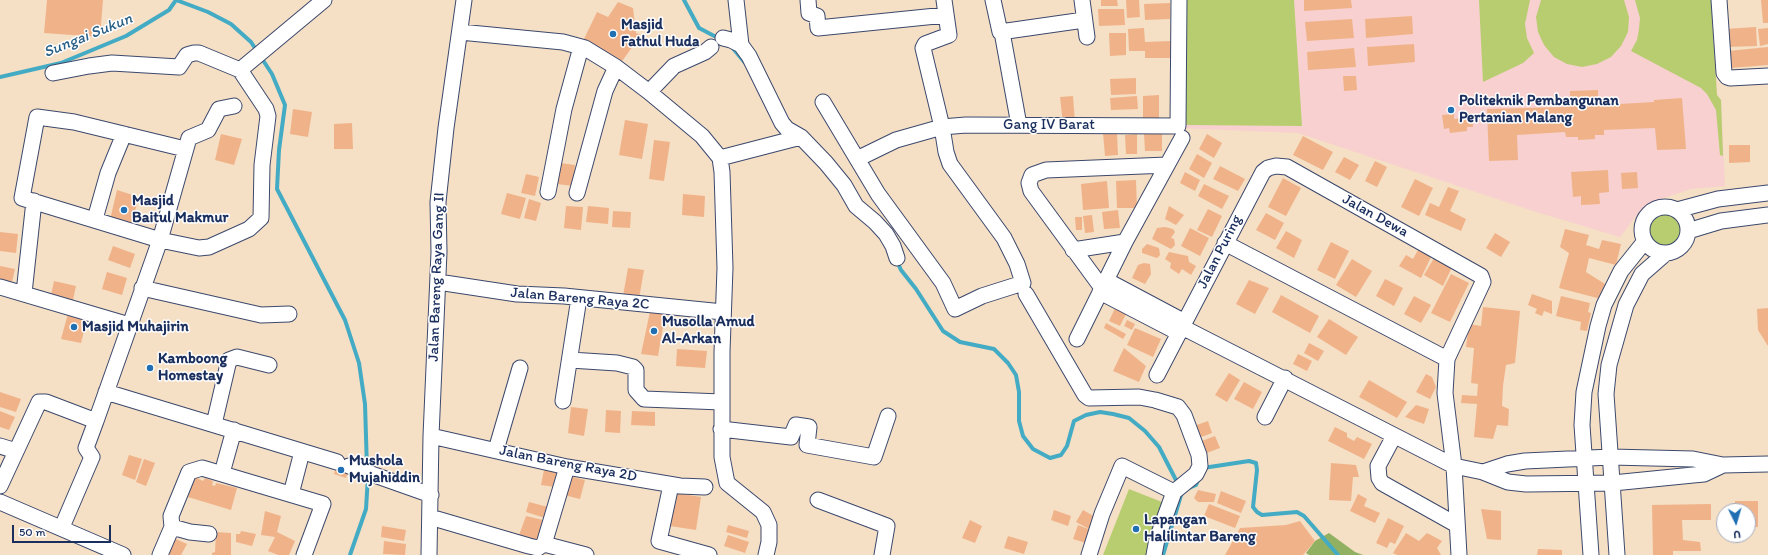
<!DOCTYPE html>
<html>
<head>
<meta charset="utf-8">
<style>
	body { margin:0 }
	#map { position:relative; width:1768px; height:555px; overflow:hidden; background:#f5dfc5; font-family:Itim,sans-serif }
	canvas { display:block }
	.north { position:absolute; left:1716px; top:503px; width:40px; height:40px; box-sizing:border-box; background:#fff; border:1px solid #a4acbf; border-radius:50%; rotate:175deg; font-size:11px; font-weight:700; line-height:16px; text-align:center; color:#1b2f5e }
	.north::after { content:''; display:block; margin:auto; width:14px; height:18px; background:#1f6fb2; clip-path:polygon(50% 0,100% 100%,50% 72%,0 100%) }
	.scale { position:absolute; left:12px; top:525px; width:99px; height:18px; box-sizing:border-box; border:2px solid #1b2f5e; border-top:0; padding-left:5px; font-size:12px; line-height:14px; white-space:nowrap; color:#1b2f5e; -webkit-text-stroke:3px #fff; paint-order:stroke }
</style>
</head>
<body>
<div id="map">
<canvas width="1768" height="555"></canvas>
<div class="north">U</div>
<div class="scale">50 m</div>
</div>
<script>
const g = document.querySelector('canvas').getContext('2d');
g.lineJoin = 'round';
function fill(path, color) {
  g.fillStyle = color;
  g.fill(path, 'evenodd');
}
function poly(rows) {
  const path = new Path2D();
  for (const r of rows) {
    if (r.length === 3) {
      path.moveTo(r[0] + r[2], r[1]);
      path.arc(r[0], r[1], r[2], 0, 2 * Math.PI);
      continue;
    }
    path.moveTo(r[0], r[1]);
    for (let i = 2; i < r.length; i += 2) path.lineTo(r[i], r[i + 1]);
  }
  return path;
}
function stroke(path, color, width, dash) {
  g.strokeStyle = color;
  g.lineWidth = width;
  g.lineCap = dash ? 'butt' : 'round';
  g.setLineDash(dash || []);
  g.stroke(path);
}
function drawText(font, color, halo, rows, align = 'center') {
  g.font = font + ' Itim,sans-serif';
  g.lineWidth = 3;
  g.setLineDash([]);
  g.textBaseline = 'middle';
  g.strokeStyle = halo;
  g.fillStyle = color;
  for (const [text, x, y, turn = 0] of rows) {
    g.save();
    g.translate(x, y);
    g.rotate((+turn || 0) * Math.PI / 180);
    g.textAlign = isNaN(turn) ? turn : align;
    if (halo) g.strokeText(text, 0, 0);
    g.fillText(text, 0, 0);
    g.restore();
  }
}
fill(poly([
	[1181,0,1711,0,1717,95,1721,100,1725,186,1691,189,1657,200,1636,216,1620,237,1530,210,1298,133,1181,128]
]), '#f7d0cf');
fill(poly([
	[1181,0,1294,0,1302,126,1187,125,1181,119],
	[1479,0,1530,0,1525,24,1527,38,1534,53,1523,63,1483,82],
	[1541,0,1624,0,1629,17,1628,32,1621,46,1611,57,1597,64,1582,67,1567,64,1554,57,1544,45,1538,32,1536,17],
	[1635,0,1711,0,1717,95,1721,100,1723,156,1720,155,1716,110,1707,94,1701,88,1631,51,1637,40,1639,29,1640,18],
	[1666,229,17],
	[1129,489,1167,504,1150,555,1103,555]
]), '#b8cd70');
fill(poly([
	[1329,533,1355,552,1363,555,1309,555,1306,553,1315,541]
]), '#92b062');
stroke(poly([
	[176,0,208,12,231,24,251,42,272,74,285,105,279,150,277,189,345,320,359,363,365,404,367,469],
	[684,0,699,28,720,39],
	[731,46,746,64],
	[0,77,61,63,126,36,169,10,176,0],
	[897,261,901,270,916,289,943,331,960,342,994,349,1008,363,1016,375,1019,392,1019,421,1023,436,1033,449,1050,458,1061,455,1067,446,1074,421,1086,415,1100,412,1113,414,1129,418,1145,431,1159,447,1178,484],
	[1203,468,1249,461,1256,463,1257,470,1253,507,1257,512,1262,515,1297,512,1304,516,1338,555],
	[1189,488,1196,485,1199,478],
	[350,555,366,509,368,476],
	[1163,555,1182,492]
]), '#44abc4', 4);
fill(poly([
	[47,0,103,0,100,37,44,33],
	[1101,0,1117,0,1118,6,1101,6],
	[1126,0,1139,0,1140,17,1127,18],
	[1304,0,1351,0,1352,8,1304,11],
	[1761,0,1768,0,1768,23,1763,23],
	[618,2,633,8,636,33,641,35,620,64,582,43,597,12,608,17],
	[1170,3,1170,19,1145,20,1144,4],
	[1098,9,1124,9,1125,25,1099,26],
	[1412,16,1413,34,1366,38,1365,19],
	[1352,19,1354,38,1307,41,1305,22],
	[1756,27,1757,46,1726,47,1725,29],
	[1144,28,1145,42,1171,41,1171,58,1145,58,1145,51,1129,51,1128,29],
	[1768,28,1768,44,1760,46,1758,29],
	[1109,33,1126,33,1126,55,1110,56],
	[1414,44,1415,62,1368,66,1367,47],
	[1768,47,1768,65,1730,68,1728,51],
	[1354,48,1356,67,1308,70,1307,52],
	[1343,76,1356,76,1357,90,1344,91],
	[1136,78,1136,94,1111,95,1110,79],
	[1598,90,1598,104,1602,105,1654,102,1654,100,1682,98,1686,149,1657,150,1655,128,1604,130,1604,135,1595,135,1595,139,1578,140,1578,137,1566,137,1565,132,1517,135,1518,160,1489,161,1487,109,1566,107,1570,105,1570,91],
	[1159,95,1159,118,1143,118,1143,96],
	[1073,96,1075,123,1063,124,1060,97],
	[1137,96,1138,109,1111,110,1110,98],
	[293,109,312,112,308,137,290,134],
	[1461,113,1472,113,1473,127,1467,127,1467,131,1450,133,1449,128,1444,129,1442,115,1454,114,1454,119,1461,118],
	[625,120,648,124,642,159,619,155],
	[352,123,353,149,334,149,334,124],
	[1103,133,1117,133,1118,155,1105,156],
	[221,134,242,139,234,165,215,160],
	[1137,134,1137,154,1126,154,1125,135],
	[1144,134,1162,134,1162,151,1145,151],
	[1207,134,1222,143,1214,158,1199,149],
	[1303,136,1333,152,1323,170,1293,155],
	[654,140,670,142,664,181,649,179],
	[1729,145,1750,145,1750,162,1729,163],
	[1197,154,1212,163,1204,178,1189,169],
	[1344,157,1359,165,1350,180,1335,172],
	[1375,161,1387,167,1377,187,1365,181],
	[560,163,575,165,573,186,557,184],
	[1220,166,1245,179,1238,191,1213,179],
	[1608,170,1609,192,1599,193,1600,204,1581,205,1581,196,1573,197,1571,172],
	[1185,172,1200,180,1195,191,1180,183],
	[1637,172,1638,188,1622,189,1621,173],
	[526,174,539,177,535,196,521,193],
	[1283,178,1301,188,1286,216,1268,207],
	[1415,179,1433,188,1419,216,1401,207],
	[1136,180,1137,208,1117,208,1116,181],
	[1107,181,1109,208,1083,210,1081,184],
	[1204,184,1229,196,1222,209,1198,196],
	[1448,187,1459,191,1450,211,1466,219,1461,231,1425,215,1430,203,1439,207],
	[117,190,139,197,130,229,109,224],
	[507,193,526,198,520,219,501,214],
	[683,194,705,196,704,217,682,215],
	[529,199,541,203,536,221,524,218],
	[566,206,583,207,581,230,564,228],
	[588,206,609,208,608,224,586,222],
	[1169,206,1184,215,1176,225,1165,219],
	[1208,209,1222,216,1212,237,1197,230],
	[1118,210,1120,228,1104,229,1102,212],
	[613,211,631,212,630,228,612,227],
	[1266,213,1284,223,1275,240,1256,230],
	[1092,215,1094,232,1085,233,1083,216],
	[1075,217,1082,217,1082,230,1076,230],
	[1165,227,1173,229,1175,232,1171,238,1174,239,1175,245,1171,249,1152,239,1157,228],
	[1190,228,1209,238,1200,256,1181,246],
	[1565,229,1589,235,1586,245,1599,249,1602,240,1621,244,1616,265,1589,258,1586,272,1605,284,1601,299,1559,288,1569,253,1560,247],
	[1286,231,1302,240,1294,258,1276,248],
	[0,232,18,234,16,253,0,251],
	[1495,233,1510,242,1501,257,1486,248],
	[1331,242,1349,251,1335,279,1317,270],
	[1147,244,1159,248,1160,255,1157,258,1142,253,1142,249],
	[113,246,135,254,130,268,108,260],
	[1418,250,1431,257,1421,278,1399,266,1406,255,1413,259],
	[1169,252,1188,256,1189,262,1196,266,1191,275,1182,269,1179,274,1170,268,1171,263,1165,259],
	[1434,258,1452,267,1443,286,1424,275],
	[1352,259,1372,271,1356,297,1336,285],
	[1144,263,1150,264,1151,274,1145,284,1132,278,1138,265],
	[0,266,15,269,12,282,0,279],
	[628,268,644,270,639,299,623,296],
	[107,272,127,278,122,295,102,289],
	[1451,274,1469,283,1450,322,1431,313],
	[1385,279,1403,288,1394,306,1376,296],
	[1249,280,1269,288,1255,314,1236,304],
	[54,281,76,286,73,300,51,295],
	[1532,294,1552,301,1552,314,1544,311,1542,316,1535,313,1537,309,1528,305],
	[1281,295,1319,316,1310,333,1272,312],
	[1414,296,1431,305,1421,323,1404,314],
	[1561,296,1590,303,1588,312,1591,313,1587,331,1580,330,1581,322,1556,316],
	[1116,306,1127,312,1120,326,1109,321],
	[651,307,666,309,658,356,641,354],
	[1483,307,1520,311,1515,363,1506,365,1503,386,1502,406,1509,409,1508,426,1497,425,1493,439,1474,437,1477,404,1461,403,1462,395,1477,396,1478,384,1471,383,1474,348,1466,347,1469,324,1481,326],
	[1768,308,1768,346,1758,330,1757,309],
	[69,310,88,315,81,343,61,339],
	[1329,319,1358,337,1346,355,1317,337],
	[1127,320,1135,324,1132,330,1124,326],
	[1106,323,1126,334,1123,339,1104,328],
	[1135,328,1161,339,1153,357,1127,345],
	[1309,343,1324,351,1318,361,1304,353],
	[1124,348,1146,366,1139,382,1113,371],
	[677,349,707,351,705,368,676,366],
	[1298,354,1312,361,1307,371,1293,364],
	[1229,373,1240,380,1227,402,1215,395],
	[1426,374,1432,377,1436,387,1430,399,1416,392],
	[1369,380,1407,402,1397,418,1359,397],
	[1244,382,1262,392,1253,409,1234,399],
	[0,392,21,399,16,412,0,407],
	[1416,405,1429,409,1424,424,1405,417],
	[571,407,588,409,584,436,568,433],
	[606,410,621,411,620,433,605,432],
	[0,411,15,417,9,430,0,427],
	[632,411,655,412,655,426,631,425],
	[1208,421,1212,433,1196,439,1191,427],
	[1335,427,1347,433,1347,437,1354,441,1357,437,1372,444,1364,459,1328,441],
	[1215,436,1220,448,1204,454,1199,442],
	[129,455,142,459,135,480,122,475],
	[339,456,351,460,346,478,334,474],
	[144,459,155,463,146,486,136,482],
	[1331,463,1356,465,1359,477,1353,477,1351,501,1329,500],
	[544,470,557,473,555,487,541,485],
	[569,476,585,480,580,499,564,495],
	[195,477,203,481,205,478,213,481,212,485,215,486,216,483,237,488,231,510,188,497],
	[1198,490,1216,494,1214,502,1198,502,1194,498],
	[1221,491,1246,501,1241,513,1217,503],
	[676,493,701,497,696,530,670,526],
	[1358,494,1367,499,1364,506,1380,513,1375,523,1350,511],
	[1735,501,1758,501,1758,527,1748,527,1748,511,1735,511],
	[529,502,548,507,545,518,526,512],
	[1209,504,1240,516,1235,528,1204,516],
	[1711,504,1711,520,1682,520,1683,540,1700,542,1701,551,1673,551,1673,555,1653,555,1652,505],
	[1481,509,1501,511,1501,540,1487,539],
	[1054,510,1071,516,1068,526,1051,520],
	[1083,510,1097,518,1091,530,1076,522],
	[265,511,281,516,277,532,295,541,289,555,278,555,268,551,275,537,261,535],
	[526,516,543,520,536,543,518,538],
	[1388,518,1404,526,1395,544,1390,542,1387,548,1376,543],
	[970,520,982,526,975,543,962,538],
	[1300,521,1315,541,1303,555,1225,555,1240,528,1286,525],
	[728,525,749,531,747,538,726,532],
	[1078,525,1091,530,1086,543,1073,539],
	[382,526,406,530,404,541,381,537],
	[241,531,256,534,252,546,236,542,236,534,240,534],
	[216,532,231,533,231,555,212,555,212,553,215,552],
	[1406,533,1419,541,1427,533,1442,541,1437,548,1441,555,1397,555,1393,553],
	[728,535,749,542,745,553,724,546],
	[169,536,187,544,181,555,171,555,163,551],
	[1008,536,1028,542,1024,554,1004,548],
	[384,541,406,544,405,555,383,554],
	[1538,549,1562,550,1562,555,1537,555]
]), '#f0b389');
const minor = poly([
	[736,0,741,45],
	[808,0,809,13,817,16,818,28,946,15],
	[944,0,949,35,925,44,923,48,942,127,966,125,1178,126,1179,0],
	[993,0,1000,32,1084,20],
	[1082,0,1087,37],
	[1719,0,1724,73,1727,77,1730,78,1768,76],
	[460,32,563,42,585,48,616,67,649,92,702,136,720,158,722,172,725,268,722,352,722,457,727,483,763,512,769,525,769,542,766,555],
	[1002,32,1019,125],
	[723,38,731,40,741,45,749,56,782,123,787,129,801,137,826,163,844,185,856,206,875,222,886,234,893,246,897,258],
	[53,73,89,66,112,63,179,67,187,55,194,53,199,53,240,70],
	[649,92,674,66,705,52,711,47],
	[823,102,878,194,943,283,955,309,982,296,1023,283,1017,264,1004,238,950,164,946,152,942,127,896,140,857,159],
	[185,149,74,122,37,117,22,198,160,240,189,138,208,130,219,109,234,106],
	[720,158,801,137],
	[548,192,564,109,581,47],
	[577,193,605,91,616,67],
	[1665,230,23],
	[1677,210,1718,199,1768,193],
	[95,219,108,173,124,134],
	[1688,231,1721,221,1768,215],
	[1225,243,1447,359],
	[1073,250,1125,242],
	[1106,280,1185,322],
	[438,282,517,294,564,296,723,312],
	[0,287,129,325],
	[142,288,261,315,289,314],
	[1102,288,1031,191,1029,183,1032,175,1046,170,1167,165],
	[1100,292,1179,333],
	[24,293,34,201],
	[1026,294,1085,395,1089,398,1139,397,1155,400,1178,407,1184,415,1199,455,1200,466,1196,474,1174,492,1157,539,1154,555],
	[1182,327,1454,466,1483,472,1508,482,1526,484,1613,483,1693,475,1704,474,1723,465],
	[1077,339,1125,242,1182,138],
	[570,360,617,363,633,367,636,370,636,390,644,399,722,402],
	[1157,375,1263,172,1268,168,1276,166,1287,167,1481,276,1483,282,1447,359,1445,393,1454,466,1459,555],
	[106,392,337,462],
	[563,401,579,298],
	[1265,417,1285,378],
	[214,424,229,360,237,357,269,365],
	[721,429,791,437,796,425,809,427,807,445,874,457,888,416],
	[431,436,567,467,680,486,705,487],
	[1394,436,1378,466,1379,478,1382,483,1457,525],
	[0,446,16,451],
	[496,450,520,368],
	[349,466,431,495],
	[1483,472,1507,464,1525,461,1611,457,1693,459,1723,465,1768,464],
	[222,473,234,430],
	[671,485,659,541,709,555],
	[0,486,39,402,46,402,96,421,160,240,199,248,209,247,249,229,261,218,262,165,268,116,266,109,240,70,324,0],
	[291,494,302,452],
	[818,500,887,526,882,555],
	[0,502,123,555],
	[430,517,529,546,538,548,544,544,567,467],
	[62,527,92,457,86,448,96,421],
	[172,527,190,532,209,534],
	[544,544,586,555],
	[160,555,172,527,171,516,189,472,202,468,323,504,304,555],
	[429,555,431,436,439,252,438,202,446,128,464,0],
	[1089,555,1102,514,1122,466,1174,492],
	[1591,555,1582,425,1584,392,1598,326,1604,305,1621,271,1645,241],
	[1617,555,1608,423,1606,394,1609,365,1626,305,1642,274,1666,253]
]);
stroke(minor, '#3c496d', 17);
stroke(minor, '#fff', 15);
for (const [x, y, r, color] of [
	[613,34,4,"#1f6fb2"],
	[1451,110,4,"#1f6fb2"],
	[124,210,4,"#1f6fb2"],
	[74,327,4,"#1f6fb2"],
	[654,331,4,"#1f6fb2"],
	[150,368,4,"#1f6fb2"],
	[341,470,4,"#1f6fb2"],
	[1136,529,4,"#1f6fb2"]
]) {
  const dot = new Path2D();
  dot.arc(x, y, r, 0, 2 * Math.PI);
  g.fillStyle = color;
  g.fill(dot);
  stroke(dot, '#fff', 1.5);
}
drawText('bold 15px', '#1b2f5e', '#fff', [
	["Masjid",621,25],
	["Fathul Huda",621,42],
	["Politeknik Pembangunan",1459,101],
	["Pertanian Malang",1459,118],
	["Masjid",132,201],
	["Baitul Makmur",132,218],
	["Musolla Amud",662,322],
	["Al-Arkan",662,339],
	["Masjid Muhajirin",82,327],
	["Kamboong",158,359],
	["Homestay",158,376],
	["Mushola",349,461],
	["Mujahiddin",349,478],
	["Lapangan",1144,520],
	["Halilintar Bareng",1144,537]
], 'left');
drawText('15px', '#1b2f5e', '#fff', [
	["Gang IV Barat",1049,125],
	["Jalan Dewa",1375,216,29],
	["Jalan Puring",1220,252,-63],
	["Jalan Bareng Raya Gang II",437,277,-88],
	["Jalan Bareng Raya 2C",580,299,5],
	["Jalan Bareng Raya 2D",568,464,11]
]);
drawText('italic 16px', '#2b6187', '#fff', [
	["Sungai Sukun",88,36,-22]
]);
</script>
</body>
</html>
